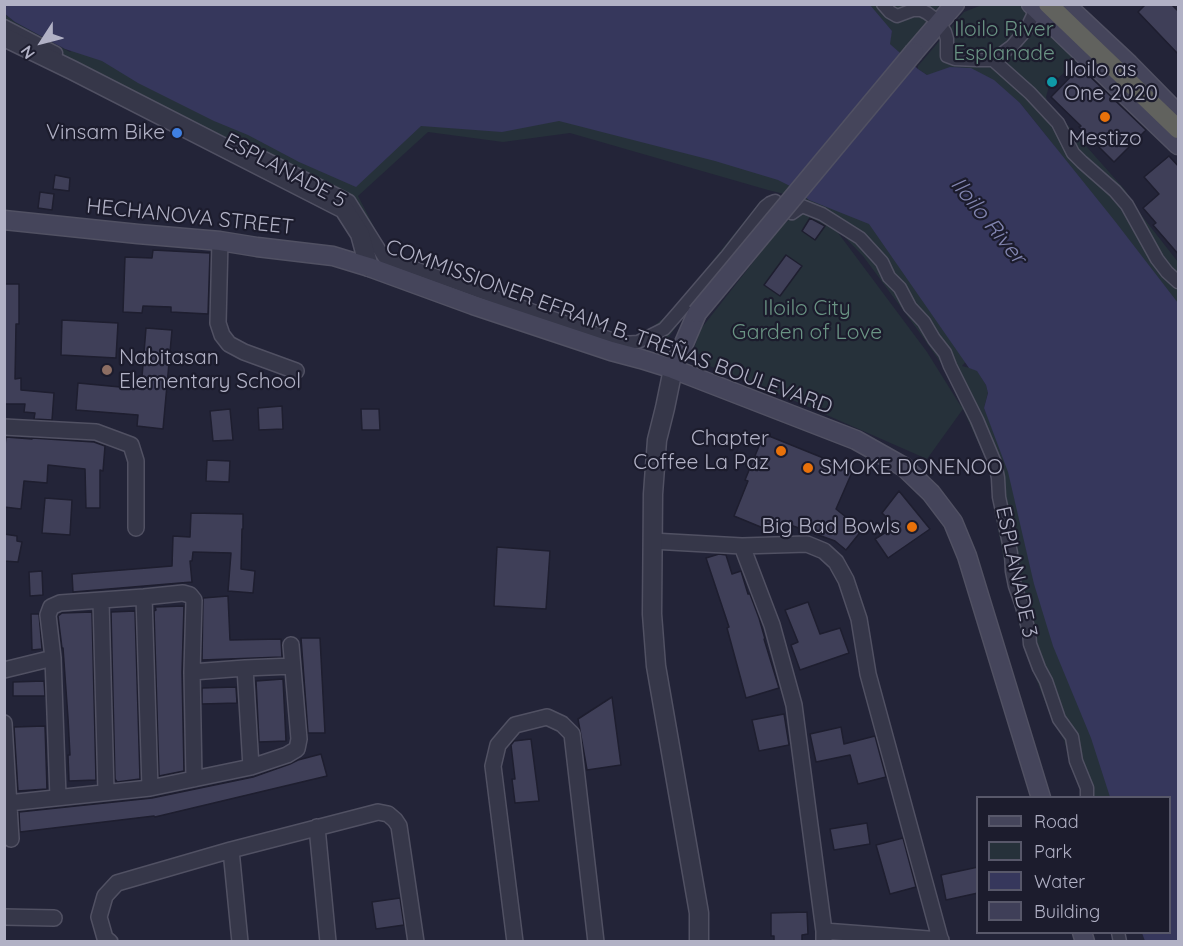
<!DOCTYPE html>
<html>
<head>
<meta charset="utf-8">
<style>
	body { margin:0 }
	#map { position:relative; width:1183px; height:946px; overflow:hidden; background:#232438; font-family:Quicksand,sans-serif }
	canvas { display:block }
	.frame { position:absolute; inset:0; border:6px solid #b1b1c5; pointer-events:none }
	.legend { position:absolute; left:976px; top:796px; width:195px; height:138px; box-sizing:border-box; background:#1c1c2d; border:2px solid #58586a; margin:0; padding:8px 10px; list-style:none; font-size:18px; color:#b1b1c5 }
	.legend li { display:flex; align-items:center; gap:12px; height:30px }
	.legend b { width:30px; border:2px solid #58586a }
	.north { position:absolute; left:12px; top:12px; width:60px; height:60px; -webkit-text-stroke:4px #1c1c2d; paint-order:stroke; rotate:234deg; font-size:16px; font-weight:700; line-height:24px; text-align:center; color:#b1b1c5 }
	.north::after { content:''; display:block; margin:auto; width:21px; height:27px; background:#b1b1c5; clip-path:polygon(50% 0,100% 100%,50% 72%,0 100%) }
</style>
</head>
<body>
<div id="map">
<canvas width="1183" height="946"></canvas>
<div class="frame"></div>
<ul class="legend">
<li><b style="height:8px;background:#45455b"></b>Road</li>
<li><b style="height:16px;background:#26313a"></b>Park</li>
<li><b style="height:16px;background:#36375c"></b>Water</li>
<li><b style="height:16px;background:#3f3f58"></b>Building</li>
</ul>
<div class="north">N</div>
</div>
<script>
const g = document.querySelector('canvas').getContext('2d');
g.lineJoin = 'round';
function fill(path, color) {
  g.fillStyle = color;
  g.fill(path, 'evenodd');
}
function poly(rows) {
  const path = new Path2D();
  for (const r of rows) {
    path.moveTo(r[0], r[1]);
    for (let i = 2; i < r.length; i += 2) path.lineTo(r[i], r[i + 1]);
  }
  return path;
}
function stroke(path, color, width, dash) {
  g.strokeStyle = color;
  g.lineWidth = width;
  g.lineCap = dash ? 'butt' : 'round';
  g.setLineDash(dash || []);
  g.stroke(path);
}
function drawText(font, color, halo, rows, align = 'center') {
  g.font = font + ' Quicksand,sans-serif';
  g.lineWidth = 4.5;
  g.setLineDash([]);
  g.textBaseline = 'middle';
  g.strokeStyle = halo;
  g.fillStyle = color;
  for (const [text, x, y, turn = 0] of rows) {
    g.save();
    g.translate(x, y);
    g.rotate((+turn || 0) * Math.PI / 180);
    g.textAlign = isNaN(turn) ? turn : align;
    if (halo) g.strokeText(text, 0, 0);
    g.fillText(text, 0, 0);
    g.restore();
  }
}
fill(poly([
	[857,5,940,5,900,54,889,43,892,31],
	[982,5,1025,5,1078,58,1074,64,1049,86,1046,97,1048,103,1125,190,1142,216,1178,262,1178,312,1048,138,1020,103,927,75,918,69,918,66,964,12],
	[4,14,15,22,70,52,84,39,275,56,841,182,969,358,962,366,977,370,986,385,988,392,984,408,1143,797,1081,797,1081,788,1071,764,1064,740,1051,717,1028,658,1007,578,994,507,991,471,963,409,927,459,740,377,704,364,695,346,700,330,783,224,793,217,808,200,768,190,570,133,503,142,428,132,358,196,387,252,622,339,645,333,665,317,690,289,762,199,772,207,737,253,684,316,668,338,637,350,386,261,347,204,5,29],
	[830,222,863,256,920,333,945,369,962,408,927,352]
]), '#26313a');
fill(poly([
	[4,5,870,5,892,31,890,44,918,69,927,75,950,67,971,68,994,80,1020,103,1114,220,1178,303,1178,941,1145,941,1142,933,1170,932,1170,798,1110,797,1091,738,1053,646,1034,584,1008,472,984,408,988,393,986,385,977,371,969,368,869,224,809,200,792,187,778,180,715,161,559,121,502,132,421,126,356,187,299,162,248,135,214,121,138,83,102,61,65,49,15,22,5,14]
]), '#36375c');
const building = poly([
	[1146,4,1171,4,1179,12,1179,55,1138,12,1146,4],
	[1080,67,1146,130,1114,162,1079,127,1081,126,1051,97,1080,67],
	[1169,156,1179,167,1179,255,1153,225,1156,223,1143,208,1159,194,1144,177,1169,156],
	[55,175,70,178,69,191,53,189,55,175],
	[40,192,54,194,52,210,38,208,40,192],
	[810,218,825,226,815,240,802,231,810,218],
	[153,250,210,253,208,314,171,312,171,307,143,306,142,313,123,312,125,257,152,258,153,250],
	[786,255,802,266,780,296,764,285,786,255],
	[4,284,19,284,19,324,16,324,15,379,21,378,21,390,54,393,52,420,34,419,35,413,24,412,25,404,4,404,4,284],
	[62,320,118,323,116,358,61,355,62,320],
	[146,328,172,330,163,429,137,426,138,415,76,410,78,383,141,389,146,328],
	[282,406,283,429,259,430,258,408,282,406],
	[230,409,233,440,213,441,210,411,230,409],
	[361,409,379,409,380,430,362,430,361,409],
	[764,434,853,470,836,509,862,530,846,550,835,541,782,522,780,527,771,523,768,530,734,516,748,481,745,480,764,434],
	[6,437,32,439,32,438,94,442,105,446,103,471,100,470,100,508,86,508,85,469,48,465,47,483,24,481,21,509,4,507,4,454,6,437],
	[207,460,230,461,229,482,206,481,207,460],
	[899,491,930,529,888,558,875,539,896,526,882,513,899,491],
	[45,498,72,500,70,535,42,533,45,498],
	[191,513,243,514,243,529,242,529,241,569,255,571,253,593,228,591,231,553,193,552,192,561,190,561,192,582,73,592,72,574,172,566,173,536,190,537,191,513],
	[4,534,17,536,17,541,22,542,18,562,4,561,4,534],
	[497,547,550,551,546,609,494,606,497,547],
	[719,554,726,555,732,574,741,571,748,594,750,594,759,618,765,639,764,639,779,688,746,698,727,628,729,627,706,558,719,554],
	[42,571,43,595,30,596,29,572,42,571],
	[228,596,230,640,281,639,282,657,202,660,203,598,228,596],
	[808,602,820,634,840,628,849,653,800,670,791,645,798,642,785,610,808,602],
	[184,606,182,672,184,771,159,776,154,611,156,610,155,607,184,606],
	[135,611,140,779,117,782,115,779,111,612,135,611],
	[92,612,96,780,69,781,68,755,70,755,68,718,63,648,62,648,58,616,62,613,92,612],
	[31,614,39,614,42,649,32,650,31,614],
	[301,638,320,638,325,733,308,733,301,638],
	[283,679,286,741,259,742,256,681,283,679],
	[44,681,45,696,13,696,13,682,44,681],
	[236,687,237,703,202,704,202,688,236,687],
	[612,697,621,765,587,770,578,719,612,697],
	[784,714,789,745,759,751,752,720,784,714],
	[45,726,47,789,18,791,14,727,45,726],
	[841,727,844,744,875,736,886,777,858,784,850,755,816,762,810,734,841,727],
	[531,739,539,801,515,803,512,779,515,779,511,745,514,741,531,739],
	[321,754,327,776,155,817,154,816,20,832,19,812,152,798,253,777,290,764,298,760,321,754],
	[867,823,870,844,834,850,830,829,867,823],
	[903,838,916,887,890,894,876,845,903,838],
	[978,867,978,893,946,900,941,875,978,867],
	[400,898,404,925,376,929,372,902,400,898],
	[807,912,808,934,802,935,802,942,774,942,774,936,771,936,771,913,807,912]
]);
fill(building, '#3f3f58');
stroke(building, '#1e1e2f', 1.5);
const pedestrian = poly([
	[883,4,890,12,897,16,913,10,921,10,927,13,939,22,945,32,947,39,947,56,955,59,977,60,993,60,1012,46,1026,30,1036,9],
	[4,26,56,53],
	[993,60,1030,93,1058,123,1073,153,1082,162,1115,191,1127,205,1157,259,1167,272,1178,282],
	[264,158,349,201,384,257,622,343,638,342,664,329,678,313,726,257,765,207,770,203,775,201,792,213,802,206,822,214,860,238,882,262,889,277,900,288,910,307,924,322,934,339,945,353,950,366,977,420,995,463,998,478,999,497,1011,553,1012,571,1015,586,1021,603,1029,631,1030,644,1039,668,1046,681,1059,719,1072,737,1076,761,1087,788,1087,798],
	[1118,932,1120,942]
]);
const minor = poly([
	[220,241,218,323,222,335,229,344,244,352,296,371],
	[4,427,96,432,131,445,136,461,136,528],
	[652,541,742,546,807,544,824,551,836,562,846,580,859,619,868,674,941,942],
	[742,546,772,625,794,705,824,931,824,942],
	[144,597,150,788],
	[101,601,106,792],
	[245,668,292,666],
	[4,670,53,658],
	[192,672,245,668,251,767],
	[4,723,11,839],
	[58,797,53,658,48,615,51,607,60,603,144,597,183,593,190,595,194,600,192,672,194,779],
	[8,803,150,788,251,767,287,755,297,749,299,739,291,645],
	[317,827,328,942],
	[231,850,240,942],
	[4,917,54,918],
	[824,931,941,940],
	[110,942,105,938,99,917,105,896,117,883,231,850,378,812,388,814,395,820,399,826,416,942],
	[515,942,493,766,498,745,515,725,547,717,562,724,572,734,596,942]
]);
const tertiary = poly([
	[4,37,72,70,344,209,360,234,369,267],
	[673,369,665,408,657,440,653,494,652,614,656,666,699,913,699,942]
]);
const secondary = poly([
	[1031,4,1178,145],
	[1065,4,1129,64,1178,114],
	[914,52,955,4],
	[4,220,138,234,220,241,257,247,333,256,369,267,473,305,611,351,641,359,673,369,856,440,904,467,931,493,953,522,967,556,1041,798],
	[673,369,697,313],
	[1082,932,1085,942]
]);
const trunk = poly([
	[1048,4,1178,129]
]);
stroke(pedestrian, '#515163', 15);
stroke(minor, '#515163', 18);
stroke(tertiary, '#515163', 21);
stroke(secondary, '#515163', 21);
stroke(trunk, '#3e3e50', 21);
stroke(pedestrian, '#363749', 12);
stroke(minor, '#363749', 15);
stroke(tertiary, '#363749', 18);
stroke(secondary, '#45455b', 18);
stroke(trunk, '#61625e', 18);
const secondaryBridge = poly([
	[697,313,914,52]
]);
stroke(secondaryBridge, '#515163', 21, []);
stroke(secondaryBridge, '#45455b', 18);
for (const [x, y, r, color] of [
	[1052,82,6,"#0f9aa8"],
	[1105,117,6,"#e8710a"],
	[177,133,6,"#3f7fe0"],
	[107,370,6,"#8d6e63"],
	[781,451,6,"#e8710a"],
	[808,468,6,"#e8710a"],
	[912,527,6,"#e8710a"]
]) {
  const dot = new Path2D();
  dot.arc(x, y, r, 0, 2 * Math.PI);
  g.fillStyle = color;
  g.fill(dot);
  stroke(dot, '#1c1c2d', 2);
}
drawText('21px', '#6a9484', '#1c1c2d', [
	["Iloilo River",1004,30],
	["Esplanade",1004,54],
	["Iloilo City",807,309],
	["Garden of Love",807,333]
]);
drawText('21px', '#b1b1c5', '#1c1c2d', [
	["Iloilo as",1064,70],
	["One 2020",1064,94],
	["Vinsam Bike",165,133,"right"],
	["Mestizo",1105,139,"center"],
	["Nabitasan",119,358],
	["Elementary School",119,382],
	["Chapter",769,439,"right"],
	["Coffee La Paz",769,463,"right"],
	["SMOKE DONENOO",820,468],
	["Big Bad Bowls",900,527,"right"]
], 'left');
drawText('21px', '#b1b1c5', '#1c1c2d', [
	["ESPLANADE 5",285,171,28],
	["HECHANOVA STREET",190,217,6],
	["COMMISSIONER EFRAIM B. TREÑAS BOULEVARD",609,327,20],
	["ESPLANADE 3",1016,572,78]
]);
drawText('italic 22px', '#8285b0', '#1c1c2d', [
	["Iloilo River",988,221,51]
]);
</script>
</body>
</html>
